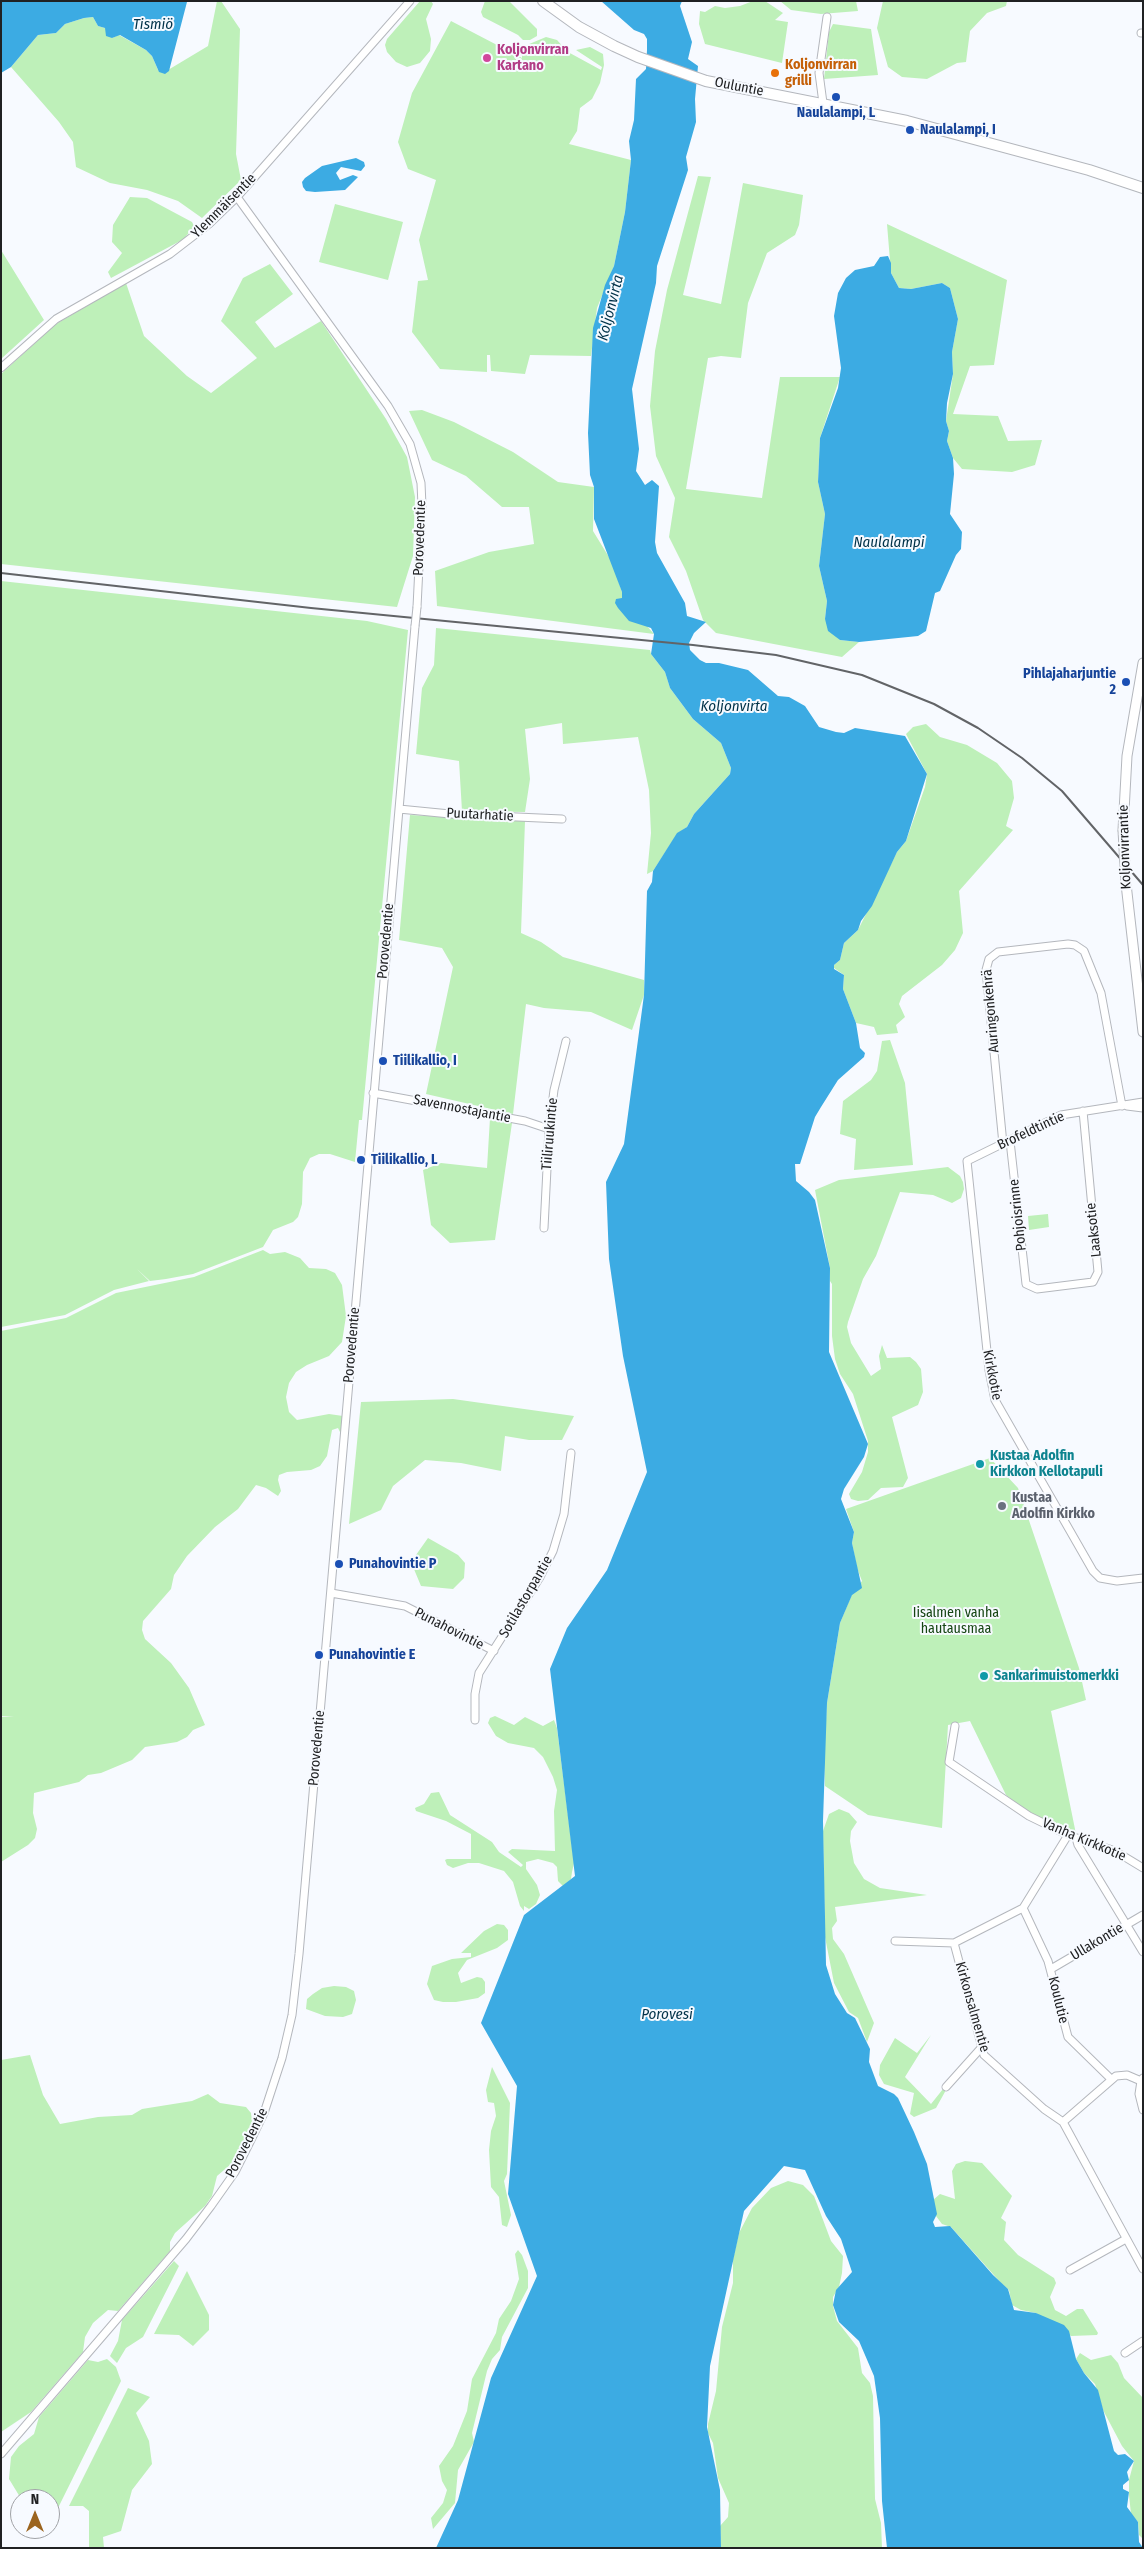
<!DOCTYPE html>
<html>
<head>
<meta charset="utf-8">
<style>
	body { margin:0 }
	#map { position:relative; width:1144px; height:2549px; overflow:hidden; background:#f7faff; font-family:"Fira Sans Condensed",sans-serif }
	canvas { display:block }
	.frame { position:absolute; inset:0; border:2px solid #202123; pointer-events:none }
	.north { position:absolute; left:10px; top:2489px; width:50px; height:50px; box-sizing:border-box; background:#f7faff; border:1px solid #a1a3a7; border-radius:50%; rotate:0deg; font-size:14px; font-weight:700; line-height:20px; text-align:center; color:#202123 }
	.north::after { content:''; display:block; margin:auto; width:18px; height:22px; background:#9b641f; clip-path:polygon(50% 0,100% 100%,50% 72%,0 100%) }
</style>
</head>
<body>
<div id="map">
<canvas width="1144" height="2549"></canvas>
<div class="frame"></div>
<div class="north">N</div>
</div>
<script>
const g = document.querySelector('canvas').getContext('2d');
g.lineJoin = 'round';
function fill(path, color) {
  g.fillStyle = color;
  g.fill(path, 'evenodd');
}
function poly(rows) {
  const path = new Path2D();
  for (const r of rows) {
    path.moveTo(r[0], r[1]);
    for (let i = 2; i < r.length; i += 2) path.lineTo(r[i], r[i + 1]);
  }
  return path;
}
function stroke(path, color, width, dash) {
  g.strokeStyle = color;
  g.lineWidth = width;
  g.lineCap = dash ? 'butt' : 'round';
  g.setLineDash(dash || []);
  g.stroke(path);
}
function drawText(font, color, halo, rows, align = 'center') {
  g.font = font + ' "Fira Sans Condensed",sans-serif';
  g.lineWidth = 4;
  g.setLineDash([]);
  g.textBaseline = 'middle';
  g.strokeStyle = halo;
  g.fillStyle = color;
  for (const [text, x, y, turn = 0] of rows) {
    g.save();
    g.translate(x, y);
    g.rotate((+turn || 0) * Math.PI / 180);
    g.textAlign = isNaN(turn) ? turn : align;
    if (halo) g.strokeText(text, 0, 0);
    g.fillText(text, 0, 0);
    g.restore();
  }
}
fill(poly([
	[217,1,221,1,240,29,236,154,241,180,202,218,178,201,147,190,110,183,76,167,73,142,59,122,11,67,38,35,56,33,65,24,84,18,93,17,98,26,105,28,112,38,119,35,146,50,152,56,158,70,163,73,208,46],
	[420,1,431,1,433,4,426,19,431,39,430,51,420,63,407,67,396,62,387,52,385,45,387,39],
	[485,1,509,1,537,29,537,36,530,40,523,40,518,35,483,17,481,12],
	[753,1,765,1,783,13,775,20,788,22,782,63,705,44,699,24,700,11,705,12,715,6,725,8,740,6],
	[780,1,856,1,858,11,821,14,791,10],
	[883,1,903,2,1007,1,1006,6,987,13,970,31,966,62,957,63,927,79,902,77,888,67,877,28],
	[451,21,522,58,522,47,546,37,557,40,568,52,601,70,602,67,576,50,590,47,603,54,604,65,600,83,592,99,580,108,577,131,569,144,631,160,625,212,614,266,597,308,591,356,530,355,525,374,491,371,490,355,487,355,487,372,440,369,412,332,418,281,428,280,419,240,436,180,408,169,398,142,412,93],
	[833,24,871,29,878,75,824,79,829,32],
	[698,176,711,177,683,295,721,304,743,183,803,195,799,225,795,235,767,253,748,303,741,358,721,356,708,358,686,489,762,498,780,377,840,377,820,438,818,482,825,514,819,566,827,601,825,619,840,640,859,642,842,657,716,633,703,620,686,571,669,537,675,498,656,456,650,406,655,351,667,290],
	[130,197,147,198,192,222,194,226,184,239,111,278,108,272,122,253,112,242,113,225],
	[335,204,403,222,388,280,319,262],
	[887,224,1007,280,994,365,970,366,953,414,998,416,1008,441,1042,440,1035,465,1012,472,962,469,953,458,947,441,949,431,946,421,953,374,952,352,958,319,950,288,942,283,911,289,899,288,891,273],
	[1,250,44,320,1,359],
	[270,264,293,294,255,322,275,348,321,321,386,419,407,457,415,497,413,556,397,607,1,564,1,374,56,324,126,283,144,336,187,376,211,393,257,358,221,321,243,278],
	[422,410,454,422,513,452,558,482,594,487,593,531,612,562,622,592,622,598,654,634,437,606,435,571,489,552,534,544,529,507,502,507,466,476,432,460,409,411],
	[1,581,367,621,408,630,362,1120,359,1120,355,1162,330,1154,319,1154,310,1158,303,1172,302,1204,298,1217,293,1222,273,1230,263,1247,193,1274,166,1279,150,1281,137,1269,149,1281,114,1290,65,1315,1,1327],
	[436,628,650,650,651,654,665,672,670,688,693,719,721,743,731,768,730,774,694,814,687,827,677,834,653,871,647,874,651,833,649,790,638,737,563,744,562,723,525,729,530,779,525,812,462,811,459,761,416,754,422,688,434,665],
	[926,724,940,737,967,745,997,763,1012,781,1014,798,1006,826,1013,830,959,891,963,933,955,950,942,965,902,996,899,1004,905,1017,896,1025,898,1033,877,1035,874,1027,856,1023,843,989,844,975,834,968,834,965,840,960,844,943,858,930,897,852,906,841,925,787,927,774,906,734,913,727],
	[410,815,525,821,521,933,541,942,563,957,644,980,644,995,632,1030,591,1012,544,1008,526,1004,513,1114,426,1094,453,967,442,948,399,940],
	[890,1040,905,1083,913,1165,854,1170,856,1139,840,1134,843,1101,871,1080,877,1071,882,1041],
	[490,1118,512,1123,495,1240,450,1243,431,1225,423,1170,441,1163,487,1168],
	[948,1167,960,1176,963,1182,964,1189,961,1198,952,1203,933,1195,900,1192,876,1256,863,1279,848,1322,847,1327,851,1343,871,1376,881,1369,879,1356,882,1345,887,1358,910,1357,916,1362,921,1369,923,1392,918,1405,892,1417,908,1478,903,1487,881,1488,868,1500,858,1501,851,1499,849,1494,862,1472,868,1452,868,1441,853,1394,840,1374,835,1359,832,1336,832,1284,830,1281,830,1268,815,1190,839,1180],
	[1048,1214,1049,1227,1029,1230,1028,1216],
	[263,1250,270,1254,285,1252,300,1258,309,1268,326,1269,335,1273,342,1285,346,1316,342,1342,329,1356,307,1365,296,1372,289,1383,286,1397,289,1412,297,1420,329,1414,343,1416,341,1434,338,1428,332,1430,327,1456,320,1466,311,1470,287,1472,279,1475,278,1480,281,1491,278,1496,266,1488,256,1485,238,1509,215,1527,187,1556,174,1575,171,1589,143,1621,142,1630,145,1639,171,1663,189,1688,205,1725,193,1730,187,1737,177,1742,145,1747,132,1760,101,1773,88,1775,79,1782,34,1793,33,1813,37,1829,35,1838,28,1845,1,1862,1,1717,14,1717,1,1716,1,1331,66,1318,116,1293,194,1277],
	[453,1399,574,1416,562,1440,529,1440,505,1436,501,1471,461,1463,425,1460,393,1486,381,1510,349,1524,361,1402],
	[990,1458,1018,1488,1079,1668,1086,1700,1051,1711,1076,1834,1033,1816,1006,1795,970,1721,948,1725,942,1828,868,1815,825,1786,824,1755,827,1703,840,1623,852,1594,862,1581,857,1568,852,1543,854,1532,846,1509],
	[428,1538,458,1555,465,1563,464,1578,453,1589,421,1586,411,1562],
	[495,1716,514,1725,525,1717,543,1726,554,1720,557,1728,574,1863,572,1872,571,1879,563,1886,558,1881,557,1867,553,1863,538,1859,526,1862,526,1869,537,1885,540,1895,536,1904,529,1909,524,1906,524,1911,520,1906,513,1882,504,1871,479,1863,468,1863,453,1868,447,1865,445,1860,447,1859,471,1859,471,1834,446,1821,416,1811,415,1808,424,1804,431,1793,439,1792,450,1815,492,1842,499,1852,521,1867,523,1865,508,1852,512,1849,555,1851,554,1811,557,1790,553,1777,543,1757,534,1748,508,1743,496,1736,488,1723,490,1718],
	[839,1809,849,1813,857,1822,851,1831,850,1841,854,1863,864,1879,880,1888,927,1895,835,1907,837,1921,832,1928,833,1939,844,1954,874,2023,867,2042,858,2018,849,2012,834,1983,825,1937,823,1831,829,1814],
	[497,1924,504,1925,508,1930,508,1940,497,1948,467,1960,458,1973,461,1983,477,1977,482,1978,485,1982,485,1993,478,1998,456,2002,443,2002,434,2000,427,1984,432,1966,452,1959,471,1957,471,1953,461,1953,484,1931],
	[334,1986,346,1987,354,1991,356,2000,352,2014,343,2017,325,2016,306,2009,307,1999,313,1994,322,1988],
	[931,2035,905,2077,931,2104,943,2089,946,2090,936,2108,914,2117,910,2114,914,2093,884,2084,879,2075,880,2065,895,2038,917,2053],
	[30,2055,43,2095,60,2124,98,2117,132,2115,142,2109,192,2101,208,2094,220,2103,246,2107,251,2113,252,2121,249,2137,237,2159,217,2176,212,2196,205,2206,175,2233,170,2242,170,2251,118,2311,108,2310,93,2323,85,2337,83,2352,31,2412,1,2432,1,2060],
	[492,2067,510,2103,507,2174,504,2181,511,2215,507,2227,502,2225,499,2197,491,2187,489,2150,491,2131,496,2116,494,2103,488,2102,486,2090],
	[965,2161,982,2163,1012,2196,1001,2218,1006,2222,1004,2240,1018,2255,1054,2278,1056,2283,1050,2297,1055,2310,1066,2316,1077,2309,1083,2309,1098,2333,1097,2335,1071,2336,1036,2313,1021,2310,1012,2305,1009,2290,1001,2283,951,2227,942,2224,936,2216,933,2200,940,2194,955,2199,952,2171,956,2164],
	[788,2181,803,2185,814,2196,831,2241,843,2256,842,2273,839,2287,833,2297,833,2306,837,2321,858,2348,862,2373,870,2383,873,2396,875,2499,881,2523,882,2548,721,2547,720,2526,728,2517,729,2503,718,2478,713,2443,708,2433,708,2424,716,2391,722,2327,733,2283,733,2259,739,2233,752,2208,771,2188],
	[518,2250,522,2255,528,2271,528,2288,502,2337,500,2350,492,2359,487,2371,472,2433,474,2442,458,2470,455,2503,433,2529,431,2518,443,2503,447,2490,442,2481,439,2466,453,2446,467,2411,472,2379,496,2333,499,2319,511,2301,519,2279,515,2254],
	[174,2261,179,2266,143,2337,126,2348,117,2363,110,2356,118,2341,122,2320],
	[187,2271,209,2315,209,2330,193,2346,179,2335,154,2334],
	[1080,2353,1091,2360,1111,2355,1118,2363,1124,2378,1143,2398,1143,2539,1139,2535,1138,2522,1131,2514,1129,2495,1129,2480,1134,2461,1122,2446,1103,2410,1095,2384,1084,2373,1076,2359],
	[107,2359,116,2367,121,2381,57,2510,50,2519,50,2499,26,2499,20,2497,9,2479,11,2457,19,2446,34,2434,39,2417,88,2360,98,2362],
	[128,2388,150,2397,136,2413,149,2441,152,2464,132,2490,121,2531,103,2537,104,2548,89,2548,89,2511,83,2506,69,2506]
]), '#bef0b9');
fill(poly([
	[1,1,187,1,187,2,169,71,165,74,159,72,152,56,146,50,120,35,112,38,106,36,105,28,98,26,93,17,84,18,65,24,56,33,38,35,11,67,1,73],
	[601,1,682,1,680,6,692,42,688,59,698,66,695,99,696,122,686,157,688,170,657,266,656,283,632,389,639,449,636,471,645,485,652,480,659,486,655,542,657,553,685,603,687,616,706,622,694,633,689,643,690,650,700,660,706,663,719,663,748,670,778,696,789,697,805,706,819,727,836,732,844,733,855,728,905,736,927,774,906,841,897,852,872,906,861,921,858,930,844,943,840,960,834,965,834,969,844,975,843,989,856,1023,860,1048,865,1053,864,1057,838,1080,821,1107,815,1117,800,1164,795,1164,796,1181,809,1192,815,1200,830,1268,829,1352,868,1444,864,1457,844,1489,841,1499,854,1532,852,1543,862,1588,852,1595,840,1623,827,1703,823,1821,826,1965,835,1994,847,2013,855,2018,870,2049,869,2062,878,2086,894,2094,898,2098,914,2132,927,2164,937,2214,933,2222,935,2227,950,2226,993,2275,1008,2289,1014,2310,1036,2313,1064,2325,1069,2331,1076,2359,1084,2373,1098,2390,1114,2451,1118,2455,1125,2454,1134,2461,1127,2472,1129,2480,1123,2485,1123,2489,1129,2492,1127,2507,1138,2522,1139,2542,1143,2548,887,2548,882,2501,880,2418,874,2376,859,2341,839,2322,833,2305,836,2290,852,2272,841,2239,826,2216,805,2170,784,2166,744,2211,710,2366,707,2427,720,2490,721,2548,436,2548,458,2500,491,2378,537,2276,508,2194,517,2086,481,2023,524,1915,575,1876,550,1669,567,1628,607,1570,647,1472,623,1356,609,1259,606,1182,624,1144,644,995,647,891,652,882,653,871,677,833,687,827,694,814,730,774,731,768,721,743,693,719,670,688,665,672,651,654,654,634,651,628,629,621,618,608,615,603,616,599,622,598,622,592,594,519,594,487,590,475,588,433,593,328,605,285,614,266,625,212,631,160,629,141,634,120,636,79,646,69,647,50,647,39,644,34,634,30],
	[356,158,364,162,365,166,361,171,341,167,336,173,340,180,353,175,358,177,345,190,315,192,306,191,303,187,302,182,305,178,322,166],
	[888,256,891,263,891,273,899,288,911,289,942,283,950,288,958,319,952,352,953,374,947,403,946,421,949,431,947,441,953,458,954,474,950,514,962,532,961,549,956,555,940,591,935,593,926,631,918,636,859,642,840,640,828,631,825,619,827,601,819,566,825,514,818,482,820,438,838,388,841,368,834,316,838,293,846,278,855,270,874,266,880,257]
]), '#3cabe3');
const minor = poly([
	[1141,33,1143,33],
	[823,103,819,73,827,17],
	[237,197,388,406,410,444,421,483,422,506,417,607],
	[1,368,56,319,170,254,209,224,237,197,410,1],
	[399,809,450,814,562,819],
	[373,1093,525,1121,549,1129],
	[1143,1102,1061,1115,967,1161,989,1370,995,1400,1093,1571,1100,1578,1117,1581,1143,1578],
	[1127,1106,1143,1108],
	[1010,1141,1026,1284,1037,1289,1093,1282,1098,1272,1083,1111],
	[1003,1144,986,970,989,959,998,952,1068,944,1075,945,1084,951,1101,993,1122,1106],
	[544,1228,549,1129,554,1090,566,1041],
	[331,1593,405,1606,494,1651],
	[475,1720,475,1694,479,1673,540,1577,553,1551,564,1514,571,1453],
	[955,1726,949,1762,1029,1816,1068,1835,1115,1851,1143,1868],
	[1068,1835,1023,1908,954,1943,984,2055,1044,2109,1063,2122,1143,2269],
	[1076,1838,1078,1845,1143,1952],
	[1023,1908,1048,1961,1068,2037,1111,2079],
	[895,1941,954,1943],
	[1051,1969,1143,1915],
	[1141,2081,1139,2094,1143,2110],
	[946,2087,981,2048],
	[1063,2122,1116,2076,1127,2075,1141,2081,1143,2078],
	[1070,2270,1126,2239],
	[1125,2353,1143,2341],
	[1,2454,186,2239,211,2206,235,2172,250,2142,264,2113,282,2058,292,2015,299,1954,415,626]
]);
const major = poly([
	[1123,830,1127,756,1143,663],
	[1126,884,1143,1032]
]);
const highway = poly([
	[543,1,579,27,614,46,638,57,706,81,907,121,1089,170,1143,188]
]);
stroke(minor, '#b4b7bd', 9);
stroke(major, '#b4b7bd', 11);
stroke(highway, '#b4b7bd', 12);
stroke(minor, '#fff', 7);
stroke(major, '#fff', 9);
stroke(highway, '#fff', 10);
stroke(poly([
	[1,573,311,608,693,645,776,655,862,675,934,704,978,728,1022,758,1062,791,1143,885]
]), '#626467', 2);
const minorBridge = poly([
	[415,626,417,607]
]);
const majorBridge = poly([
	[1123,830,1126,884]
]);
stroke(minorBridge, '#b4b7bd', 9, []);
stroke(majorBridge, '#b4b7bd', 11, []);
stroke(minorBridge, '#fff', 7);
stroke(majorBridge, '#fff', 9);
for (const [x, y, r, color] of [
	[487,58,5,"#d1479c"],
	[775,73,5,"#e8710a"],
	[836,97,5,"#1a4fb4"],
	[910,130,5,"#1a4fb4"],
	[1126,682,5,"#1a4fb4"],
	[383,1061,5,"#1a4fb4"],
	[361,1160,5,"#1a4fb4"],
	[980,1464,5,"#0f9aa8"],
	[1002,1506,5,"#6b7280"],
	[339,1564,5,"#1a4fb4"],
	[319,1655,5,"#1a4fb4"],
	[984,1676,5,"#0f9aa8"]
]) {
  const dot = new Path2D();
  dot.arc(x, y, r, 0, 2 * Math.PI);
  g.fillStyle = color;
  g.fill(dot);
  stroke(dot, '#f7faff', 2);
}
drawText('bold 14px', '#b23c85', '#f7faff', [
	["Koljonvirran",497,50],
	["Kartano",497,66]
], 'left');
drawText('bold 14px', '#c56008', '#f7faff', [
	["Koljonvirran",785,65],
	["grilli",785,81]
], 'left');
drawText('14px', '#202123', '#f7faff', [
	["Ouluntie",739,87,11],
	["Ylemmäisentie",224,206,-45],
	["Porovedentie",420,538,-88],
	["Puutarhatie",480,815,3],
	["Koljonvirrantie",1125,847,-92],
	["Porovedentie",386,941,-85],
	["Auringonkehrä",991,1011,-95],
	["Savennostajantie",462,1109,11],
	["Brofeldtintie",1031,1131,-25],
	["Tiiliruukintie",550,1134,-85],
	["Pohjoisrinne",1018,1215,-96],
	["Laaksotie",1094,1230,-96],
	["Porovedentie",352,1345,-85],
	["Kirkkotie",992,1375,79],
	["Sotilastorpantie",526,1597,-60],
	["Punahovintie",449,1629,27],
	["Porovedentie",317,1748,-85],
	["Vanha Kirkkotie",1084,1840,23],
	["Ullakontie",1097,1942,-31],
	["Koulutie",1058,2000,76],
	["Kirkonsalmentie",972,2007,74],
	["Porovedentie",247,2143,-63]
]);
drawText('bold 14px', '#164399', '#f7faff', [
	["Naulalampi, L",836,113,"center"],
	["Naulalampi, I",920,130],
	["Pihlajaharjuntie",1116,674,"right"],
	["2",1116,690,"right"],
	["Tiilikallio, I",393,1061],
	["Tiilikallio, L",371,1160],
	["Punahovintie P",349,1564],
	["Punahovintie E",329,1655]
], 'left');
drawText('bold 14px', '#0d838f', '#f7faff', [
	["Kustaa Adolfin",990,1456],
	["Kirkkon Kellotapuli",990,1472],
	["Sankarimuistomerkki",994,1676]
], 'left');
drawText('bold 14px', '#5b616d', '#f7faff', [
	["Kustaa",1012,1498],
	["Adolfin Kirkko",1012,1514]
], 'left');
drawText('14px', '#154513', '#f7faff', [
	["Iisalmen vanha",956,1613],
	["hautausmaa",956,1629]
]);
drawText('italic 15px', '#013249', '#f7faff', [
	["Tismiö",153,25],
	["Koljonvirta",611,308,-76],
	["Naulalampi",889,543],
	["Koljonvirta",734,707],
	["Porovesi",667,2015]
]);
</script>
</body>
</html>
